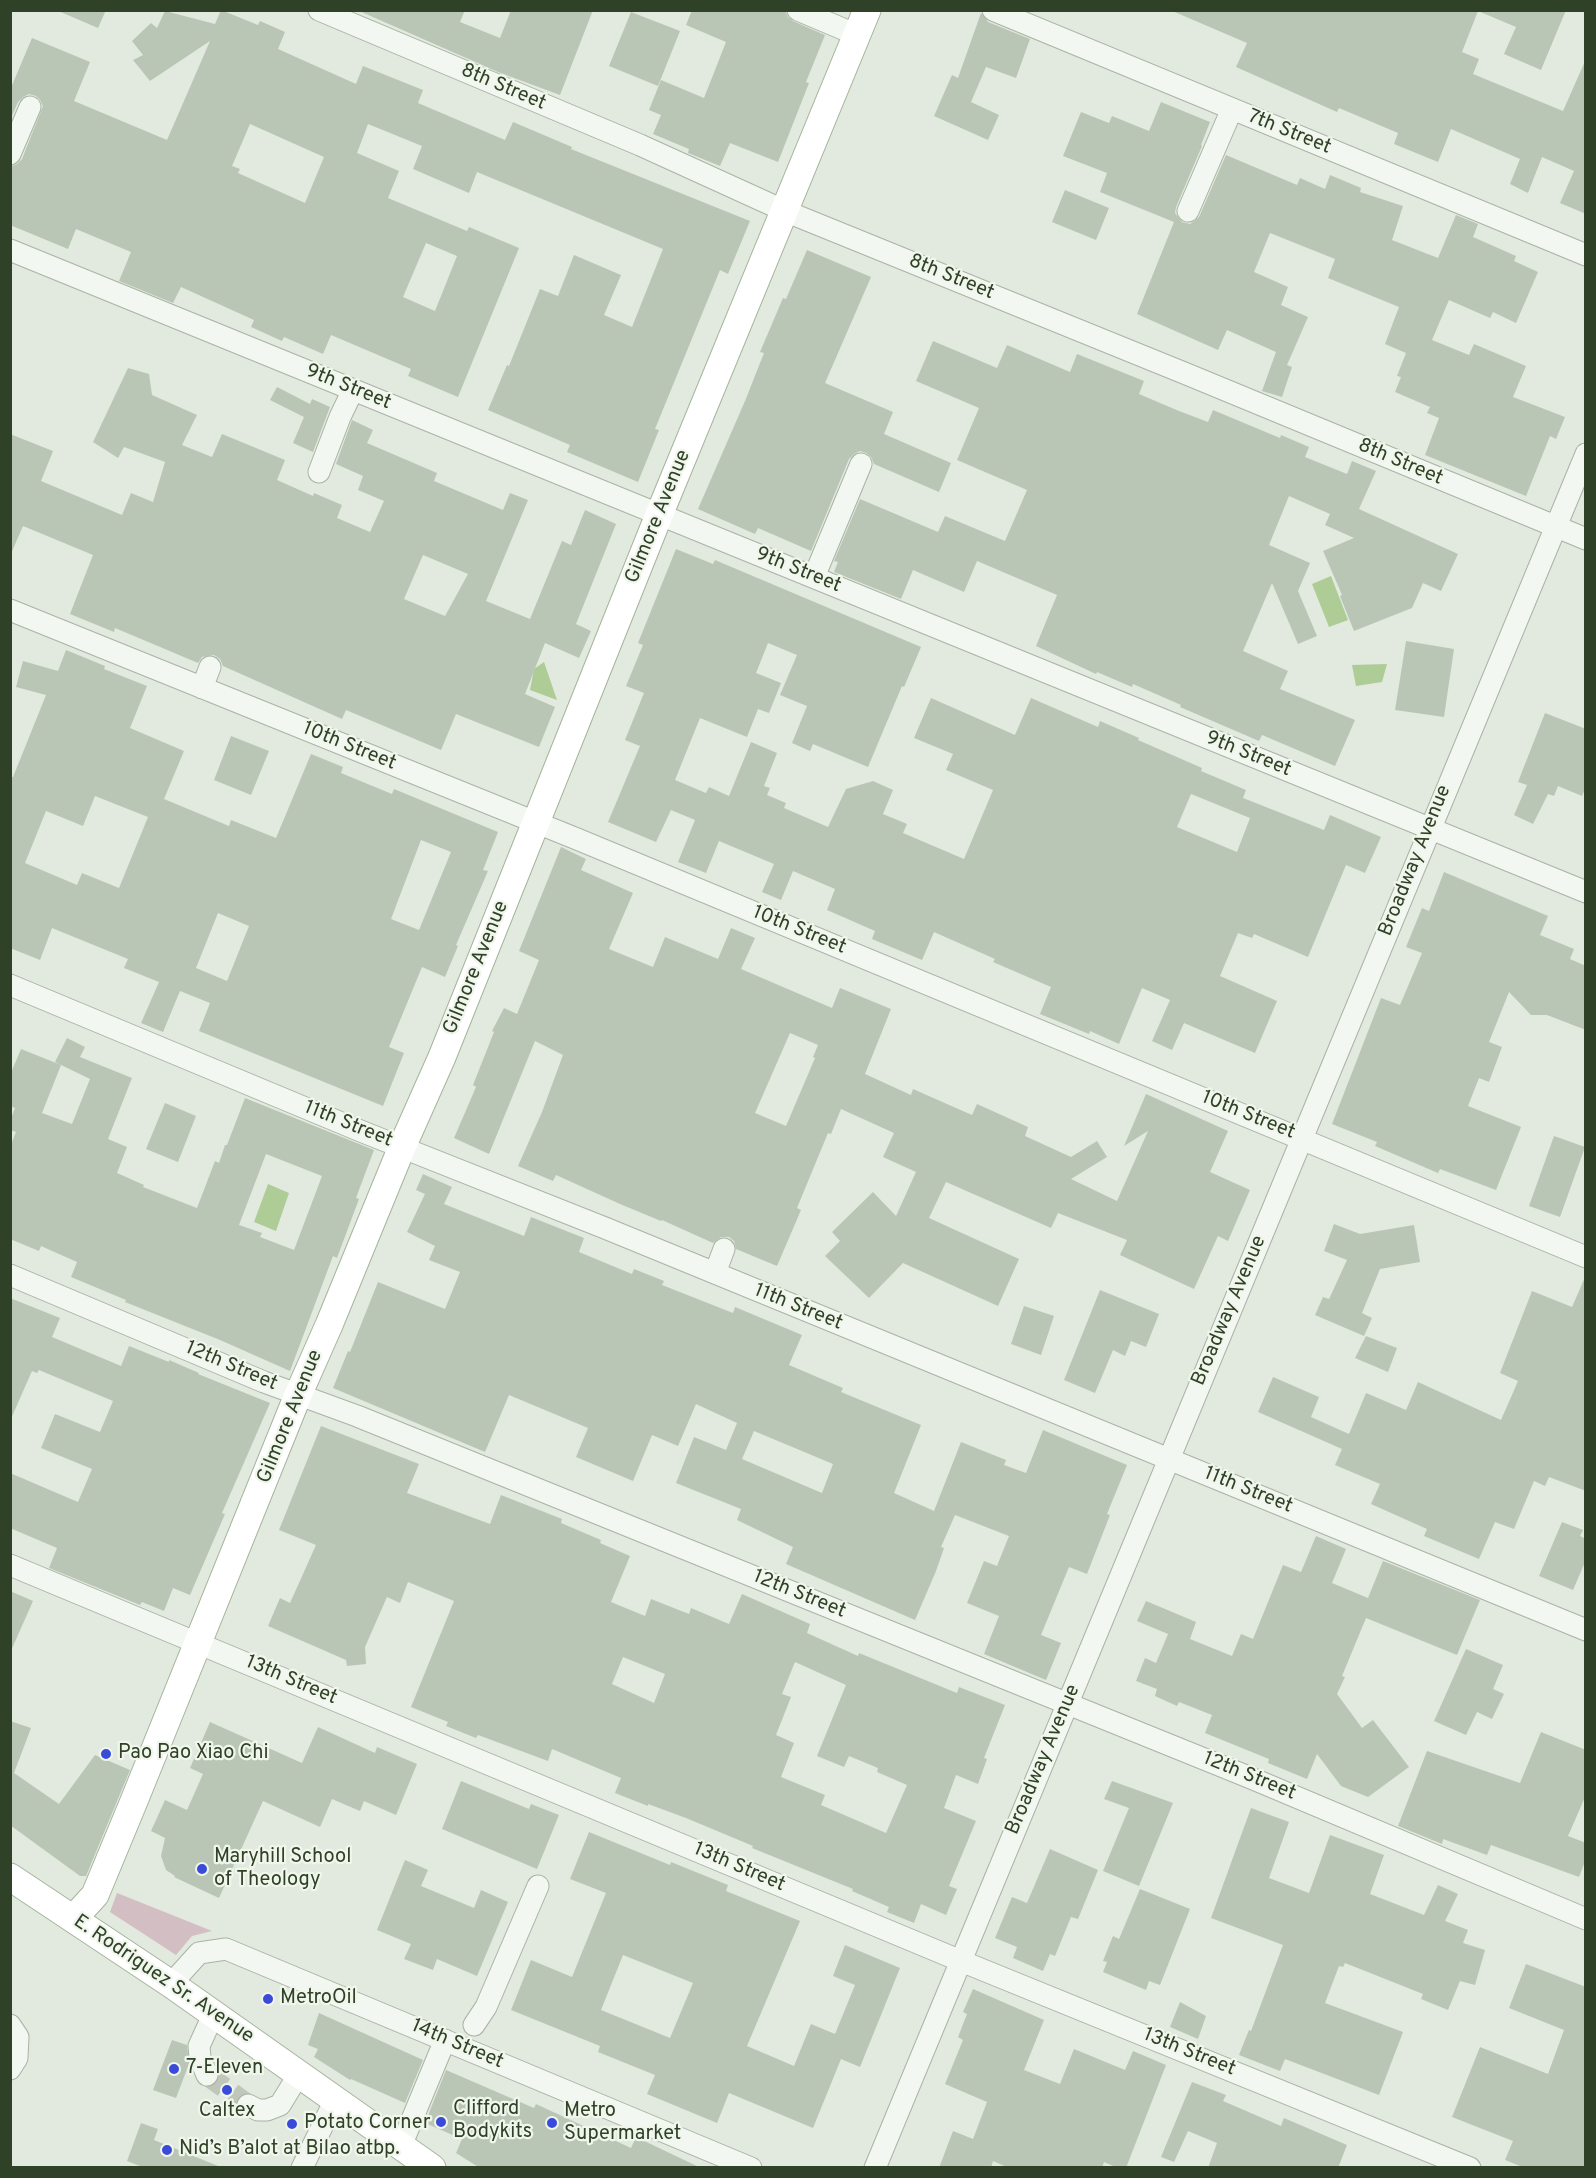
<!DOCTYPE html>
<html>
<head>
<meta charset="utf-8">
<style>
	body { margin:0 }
	#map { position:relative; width:1596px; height:2178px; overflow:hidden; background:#e2e9de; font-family:Overpass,sans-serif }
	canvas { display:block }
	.frame { position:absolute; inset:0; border:12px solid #2f4126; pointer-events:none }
</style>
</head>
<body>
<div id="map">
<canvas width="1596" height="2178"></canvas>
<div class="frame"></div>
</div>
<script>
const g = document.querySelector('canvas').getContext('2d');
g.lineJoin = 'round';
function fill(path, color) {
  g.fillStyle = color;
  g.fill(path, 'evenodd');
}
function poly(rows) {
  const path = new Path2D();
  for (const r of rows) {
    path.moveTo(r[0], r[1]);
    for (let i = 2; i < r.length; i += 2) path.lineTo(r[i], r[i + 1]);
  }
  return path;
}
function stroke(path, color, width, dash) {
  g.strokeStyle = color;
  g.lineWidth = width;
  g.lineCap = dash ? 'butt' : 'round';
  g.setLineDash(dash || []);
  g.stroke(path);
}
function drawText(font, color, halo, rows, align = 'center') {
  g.font = font + ' Overpass,sans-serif';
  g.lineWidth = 4.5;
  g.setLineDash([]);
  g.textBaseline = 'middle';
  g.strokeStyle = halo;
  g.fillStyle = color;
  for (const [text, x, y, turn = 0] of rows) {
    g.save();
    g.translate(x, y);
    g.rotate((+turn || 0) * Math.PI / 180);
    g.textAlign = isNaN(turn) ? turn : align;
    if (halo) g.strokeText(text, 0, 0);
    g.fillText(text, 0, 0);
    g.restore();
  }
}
fill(poly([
	[117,1893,212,1931,192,1936,176,1955,110,1912]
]), '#d3bec3');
fill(poly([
	[1331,576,1348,620,1329,627,1312,584],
	[544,662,557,700,530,690,534,669],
	[1387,664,1382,682,1356,686,1352,665],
	[268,1184,289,1193,276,1231,254,1222]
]), '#aecc96');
fill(poly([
	[56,10,106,10,98,28],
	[221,10,258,25,260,21,285,32,278,49,356,84,363,66,423,90,418,103,505,140,513,122,572,147,571,149,750,221,728,274,720,270,655,429,659,430,638,482,567,452,570,445,488,410,507,365,509,366,540,289,558,296,574,255,621,275,604,315,632,327,663,249,477,172,469,193,413,169,422,146,368,124,357,153,399,171,388,198,467,231,469,227,519,248,458,397,408,376,411,369,331,335,323,354,284,337,282,341,251,327,254,320,181,287,173,303,119,281,131,252,76,229,68,249,10,225,10,167,17,164,22,159,43,106,40,100,36,96,29,94,23,97,18,102,10,120,10,90,32,38,90,62,74,101,167,140,210,41,150,81,133,60,143,55,132,41,151,23,157,28,165,11,215,24],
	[250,124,324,157,305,203,238,173,240,169,232,166],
	[426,243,457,256,435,311,403,297],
	[357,10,465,10,460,22,500,38,511,10,593,10,560,95,498,72],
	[692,10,785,10,788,17,793,21,825,35,806,82,809,83,778,162,730,143,720,166,688,153,689,149,653,134,661,115,649,110,661,80,704,98,726,42,686,25],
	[1170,10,1566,10,1541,70,1504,54,1516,27,1478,11,1462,52,1479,59,1473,74,1563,111,1586,59,1586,214,1560,203,1574,171,1542,157,1528,193,1510,184,1520,159,1451,129,1438,162,1394,144,1398,133,1339,108,1337,112,1236,67,1247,43],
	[631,12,680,31,658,86,609,66],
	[981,13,988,22,1030,39,1016,78,986,67,971,102,999,115,988,140,934,116,952,75,958,78],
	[1161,102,1210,122,1201,145,1202,146,1176,207,1175,213,1182,222,1190,224,1199,217,1226,155,1297,185,1300,178,1325,189,1330,175,1361,188,1360,192,1403,206,1392,240,1438,258,1456,215,1478,224,1473,237,1516,256,1514,261,1538,272,1516,323,1493,312,1490,318,1449,300,1432,340,1469,355,1474,344,1526,366,1513,397,1565,417,1556,439,1550,436,1526,496,1425,455,1439,418,1427,413,1430,407,1395,392,1401,377,1397,376,1406,353,1385,344,1399,307,1328,278,1335,259,1270,233,1254,272,1288,287,1281,305,1308,317,1287,365,1292,367,1282,397,1262,391,1276,352,1227,330,1218,350,1137,314,1174,222,1100,192,1107,173,1063,156,1081,112,1109,123,1112,116,1149,131],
	[1065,190,1109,208,1096,240,1052,222],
	[807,250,871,277,825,383,893,412,884,434,951,463,939,492,874,464,871,457,866,453,860,451,854,454,849,459,811,551,758,528,755,534,698,509,745,401,764,353,760,352,783,298,786,299],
	[933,341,997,368,1007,345,1070,372,1077,354,1144,381,1139,394,1179,411,1208,422,1213,410,1280,438,1281,435,1309,447,1305,457,1347,474,1352,461,1376,471,1359,509,1458,554,1441,591,1423,583,1412,608,1354,631,1340,596,1342,595,1323,551,1354,538,1325,525,1330,514,1289,496,1269,545,1310,563,1298,591,1317,636,1298,644,1272,583,1243,651,1288,671,1280,689,1355,720,1335,766,1262,735,1259,741,1180,707,1181,705,1133,684,1132,687,1097,672,1096,674,1036,646,1057,595,977,561,964,592,913,570,901,599,834,572,838,562,834,561,860,499,938,532,945,516,1005,541,1027,490,957,460,979,408,916,381],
	[128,368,149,374,152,395,197,415,182,445,212,457,222,434,285,460,277,480,313,496,314,493,342,505,337,518,370,532,384,501,358,490,363,476,336,464,352,420,373,430,367,443,437,473,434,481,503,510,510,493,528,500,486,601,530,619,562,541,571,545,585,510,616,524,576,624,591,631,579,658,545,643,525,694,555,707,539,747,456,714,441,750,346,710,342,719,223,666,220,659,214,655,202,657,198,663,115,628,114,632,70,614,93,555,23,526,10,556,10,434,53,451,41,481,122,515,131,493,153,502,165,462,124,447,118,458,93,442],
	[423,555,468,574,445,616,404,599],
	[277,387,310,404,312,399,330,407,313,452,293,443,304,417,270,400],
	[676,549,713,564,715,560,921,647,904,687,902,686,868,767,813,744,810,751,792,743,807,706,780,695,797,655,768,643,756,673,781,683,769,713,758,709,747,737,700,718,675,780,706,793,709,787,729,796,751,742,777,753,764,786,770,788,767,795,786,803,784,808,828,827,846,789,873,781,893,790,883,814,907,824,903,833,964,859,993,790,946,770,953,754,914,738,931,698,1015,735,1031,698,1098,727,1100,721,1139,738,1138,740,1202,768,1201,771,1246,790,1243,798,1324,830,1330,815,1381,837,1365,873,1346,865,1308,957,1254,934,1252,938,1238,933,1220,976,1277,1001,1255,1053,1184,1023,1172,1050,1152,1041,1170,1000,1142,988,1119,1044,1090,1031,1089,1034,1040,1014,1051,987,993,962,995,959,934,932,922,960,872,939,875,931,827,910,835,889,793,871,781,900,762,892,774,864,719,841,706,873,678,862,695,820,671,810,656,842,608,822,640,746,625,740,644,693,626,686,643,645,638,643],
	[1191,794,1250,818,1237,852,1177,827],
	[1406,641,1454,649,1444,717,1395,710],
	[66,650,105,666,104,669,147,686,130,728,184,751,164,799,229,826,231,820,276,838,311,754,343,767,341,773,392,794,394,789,498,832,483,870,488,871,456,945,458,946,445,977,422,967,389,1047,404,1053,383,1106,199,1031,210,1003,180,991,163,1032,141,1023,159,982,124,968,128,959,52,928,40,960,10,948,10,777,13,777,46,695,16,687,23,661,58,671],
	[95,796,148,817,119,888,82,873,77,885,25,863,46,811,83,826],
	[421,840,451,852,419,930,391,919],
	[218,913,249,926,227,981,196,968],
	[1545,713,1586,729,1586,787,1582,796,1558,786,1554,796,1548,794,1533,824,1514,815,1527,785,1518,782],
	[231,736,269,751,251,795,214,780],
	[561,847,586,859,581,870,633,893,609,949,653,967,665,937,718,959,731,928,755,938,741,969,832,1008,840,988,891,1009,865,1074,911,1095,913,1089,972,1115,977,1104,1028,1127,1025,1136,1071,1157,1097,1141,1107,1157,1071,1179,1117,1201,1148,1131,1124,1146,1146,1094,1228,1131,1210,1172,1250,1190,1228,1241,1218,1236,1194,1289,1120,1255,1127,1240,1058,1213,1051,1228,946,1182,929,1218,1019,1259,998,1306,903,1263,869,1298,825,1256,840,1241,832,1232,873,1192,896,1216,916,1172,883,1157,894,1133,841,1109,831,1134,828,1133,797,1208,801,1210,777,1266,736,1249,734,1241,729,1237,721,1237,713,1243,662,1220,661,1221,620,1204,556,1175,553,1181,518,1166,542,1112,563,1055,535,1041,489,1154,454,1138,476,1087,473,1085,494,1032,492,1031,504,1008,517,1014,539,960,519,951],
	[790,1033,818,1045,813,1057,815,1058,786,1126,755,1113],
	[1444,872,1548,916,1540,935,1574,949,1570,959,1586,966,1586,1030,1547,1015,1531,1015,1509,992,1489,1042,1502,1047,1489,1082,1479,1078,1468,1106,1521,1127,1496,1190,1440,1169,1438,1173,1375,1146,1377,1142,1332,1124,1381,998,1400,1005,1422,953,1406,947,1422,908,1429,911],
	[67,1038,85,1047,80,1057,132,1078,108,1139,127,1147,117,1173,144,1185,143,1187,197,1208,215,1161,219,1163,225,1145,227,1145,245,1098,374,1150,356,1198,359,1199,337,1258,333,1256,290,1371,220,1340,125,1302,126,1300,71,1277,77,1262,41,1246,39,1251,10,1239,10,1147,16,1132,10,1130,10,1121,15,1108,10,1106,10,1075,21,1049,61,1065,42,1113,72,1124,90,1079,55,1062],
	[266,1154,322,1176,294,1250,260,1237,262,1233,239,1225],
	[165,1103,196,1116,178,1162,146,1149],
	[1554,1136,1585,1147,1560,1217,1529,1206],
	[423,1174,452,1187,444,1204,524,1236,531,1217,584,1238,579,1252,632,1274,634,1269,664,1281,662,1285,733,1313,735,1307,802,1335,789,1365,843,1388,841,1392,921,1425,894,1493,934,1511,961,1442,1006,1460,1004,1465,1026,1473,1043,1430,1127,1465,1107,1514,1110,1515,1087,1574,1069,1567,1041,1635,1061,1643,1046,1680,984,1654,999,1616,967,1603,984,1561,997,1566,1009,1536,955,1515,941,1547,944,1548,936,1571,915,1620,786,1564,793,1547,737,1520,741,1509,676,1483,694,1437,726,1450,737,1423,696,1404,678,1446,652,1435,633,1481,576,1457,588,1428,509,1395,485,1452,333,1388,348,1351,350,1352,378,1282,445,1309,460,1272,429,1260,435,1246,407,1232,425,1194,416,1190],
	[754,1431,833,1464,822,1493,742,1459],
	[1334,1224,1360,1234,1414,1225,1420,1262,1380,1269,1362,1313,1372,1318,1364,1336,1315,1315,1323,1297,1329,1299,1347,1260,1324,1251],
	[1586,1275,1586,1491,1549,1477,1545,1486,1534,1481,1514,1529,1495,1522,1479,1559,1424,1536,1427,1529,1371,1504,1380,1484,1335,1465,1342,1449,1258,1412,1273,1377,1319,1397,1311,1417,1349,1434,1366,1393,1406,1410,1418,1382,1501,1420,1518,1381,1500,1373,1532,1291,1572,1307],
	[1100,1290,1159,1314,1146,1347,1131,1341,1125,1356,1113,1350,1095,1393,1064,1380],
	[10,1298,60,1318,52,1337,121,1366,129,1346,169,1362,169,1360,199,1373,198,1374,270,1403,222,1513,225,1514,190,1595,173,1588,164,1611,142,1602,140,1605,49,1568,57,1548,10,1528,10,1473,78,1502,92,1469,41,1448,55,1414,100,1432,113,1401,39,1370,37,1373,32,1371,10,1421],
	[1024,1306,1054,1316,1041,1355,1011,1344],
	[1366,1336,1397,1348,1388,1372,1355,1358],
	[321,1426,419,1464,407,1493,490,1524,501,1495,562,1519,561,1523,601,1540,600,1543,630,1556,611,1602,645,1616,651,1599,689,1614,691,1608,729,1624,742,1594,810,1624,807,1633,858,1656,859,1653,957,1693,959,1687,1005,1705,984,1758,987,1759,978,1784,956,1775,944,1808,976,1821,949,1886,957,1889,946,1915,921,1904,914,1923,887,1912,889,1907,852,1891,853,1889,752,1848,753,1846,686,1818,648,1804,648,1806,615,1793,621,1778,552,1749,548,1761,478,1735,476,1738,446,1726,448,1722,411,1707,454,1601,408,1582,400,1603,387,1597,365,1647,366,1664,347,1666,346,1660,268,1626,280,1598,290,1603,316,1545,279,1530],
	[623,1657,665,1674,654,1703,612,1684],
	[795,1662,846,1685,817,1756,844,1767,849,1756,878,1768,877,1772,907,1785,886,1833,821,1805,825,1795,781,1777,794,1743,776,1735,791,1697,782,1694],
	[1562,1522,1583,1530,1580,1536,1586,1539,1586,1560,1573,1590,1539,1576],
	[1316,1536,1346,1549,1332,1583,1368,1598,1383,1561,1480,1600,1457,1655,1366,1618,1342,1676,1345,1677,1337,1694,1362,1728,1373,1720,1409,1767,1368,1797,1341,1786,1317,1754,1307,1779,1268,1763,1269,1759,1205,1733,1212,1715,1179,1702,1177,1706,1155,1696,1157,1689,1136,1681,1145,1658,1156,1663,1168,1634,1137,1621,1146,1601,1196,1622,1190,1639,1232,1656,1241,1634,1253,1639,1283,1565,1301,1572],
	[10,1591,33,1601,10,1653],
	[1466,1649,1503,1665,1493,1689,1504,1694,1492,1719,1477,1712,1466,1735,1434,1721],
	[10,1721,31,1728,14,1773,59,1804,95,1755,130,1770,86,1876,80,1876,10,1825],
	[210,1722,302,1763,318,1727,375,1753,377,1747,417,1764,396,1815,364,1801,360,1811,332,1799,320,1827,263,1801,219,1898,174,1877,175,1876,166,1870,161,1856,165,1838,151,1831,165,1800,187,1810,203,1774,190,1768],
	[1541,1732,1586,1750,1586,1795,1568,1836,1586,1843,1586,1859,1579,1877,1491,1845,1487,1855,1443,1839,1442,1844,1398,1826,1427,1751,1520,1783],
	[461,1781,529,1809,531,1804,559,1815,537,1869,442,1829],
	[1112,1781,1173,1803,1139,1886,1103,1871,1129,1808,1104,1799],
	[1251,1808,1289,1822,1269,1878,1309,1893,1330,1835,1384,1855,1370,1894,1424,1915,1438,1885,1458,1894,1445,1921,1468,1930,1463,1943,1485,1950,1475,1985,1460,1981,1448,2010,1421,1999,1423,1994,1345,1963,1343,1967,1339,1966,1325,2003,1403,2032,1379,2095,1285,2059,1280,2071,1239,2055,1249,2030,1251,2031,1283,1945,1211,1918],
	[589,1832,670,1865,671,1862,728,1885,726,1891,800,1921,747,2046,794,2066,811,2024,835,2034,855,1985,833,1976,845,1945,900,1968,860,2067,841,2059,813,2128,729,2093,717,2123,647,2094,655,2075,598,2052,600,2046,511,2010,531,1960,572,1977,606,1893,570,1879],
	[623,1955,693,1983,670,2038,601,2010],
	[1050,1849,1098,1870,1078,1919,1071,1917,1055,1956,1050,1954,1043,1971,1013,1958,1017,1947,995,1938,1012,1897,1027,1903],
	[405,1860,428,1870,421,1886,474,1908,481,1890,508,1902,477,1976,437,1959,433,1970,404,1959,411,1944,377,1930],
	[1140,1889,1190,1909,1160,1985,1149,1981,1146,1990,1103,1972,1107,1962,1103,1961,1113,1936,1119,1939],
	[1526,1964,1586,1987,1586,2168,1525,2168,1505,2160,1513,2141,1452,2117,1480,2047,1548,2074,1564,2030,1509,2008],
	[973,1989,1044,2020,1024,2070,1060,2084,1074,2049,1125,2070,1133,2051,1166,2065,1126,2168,1118,2168,1104,2162,1102,2168,1009,2168,993,2161,991,2168,939,2168,953,2131,973,2139,987,2102,945,2084,963,2040,958,2037,967,2014,963,2012],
	[1180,2002,1206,2016,1198,2039,1170,2027],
	[319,2013,423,2060,405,2103,351,2079,350,2080,314,2057,318,2049,308,2045],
	[172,2040,187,2045,189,2064,176,2098,153,2090],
	[446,2070,534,2108,536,2104,631,2148,636,2137,701,2168,480,2168,456,2153,462,2139,425,2123],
	[1192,2082,1226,2095,1223,2101,1281,2126,1284,2118,1347,2145,1338,2168,1208,2168,1217,2143,1188,2131,1174,2162,1161,2157],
	[141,2123,158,2129,154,2140,223,2168,145,2168,127,2161]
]), '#bac6b5');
stroke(poly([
	[207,2075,248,2105]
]), '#bec7b9', 21, [21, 10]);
const minor = poly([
	[319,10,640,145,785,211,1189,375,1586,539],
	[798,10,857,35],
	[993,10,1586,255],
	[10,154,30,107],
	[1188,211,1232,109],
	[10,250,1586,892],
	[319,472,340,417,353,390],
	[814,577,861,464],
	[10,610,577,839,1586,1257],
	[202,688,210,667],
	[10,985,363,1132,605,1228,1586,1630],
	[715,1273,724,1249],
	[10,1275,264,1382,357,1416,1251,1778,1586,1919],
	[10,1565,961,1961,1470,2168],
	[171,1984,199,1953,226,1949,751,2168],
	[10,2025,18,2037,17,2058,10,2069],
	[474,2025,486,2007,538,1886],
	[207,2075,200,2058,199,2046,214,2013],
	[248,2105,258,2110,267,2110,280,2105,299,2074],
	[401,2146,445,2040],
	[302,2168,335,2100],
	[875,2168,1586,454]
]);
const major = poly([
	[10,1877,171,1984,432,2168],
	[74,1918,95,1895,134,1801,298,1395,329,1325,402,1147,442,1057,659,515,867,10]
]);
stroke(minor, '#a9b3a3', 23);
stroke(major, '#a5b59c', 29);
stroke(minor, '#f3f7f1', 21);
stroke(major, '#fff', 27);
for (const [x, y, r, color] of [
	[106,1754,6,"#394bd8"],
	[202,1869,6,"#394bd8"],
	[268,1999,6,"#394bd8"],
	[174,2069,6,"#394bd8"],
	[227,2090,6,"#394bd8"],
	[441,2122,6,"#394bd8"],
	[552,2123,6,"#394bd8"],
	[292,2124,6,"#394bd8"],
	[167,2150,6,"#394bd8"]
]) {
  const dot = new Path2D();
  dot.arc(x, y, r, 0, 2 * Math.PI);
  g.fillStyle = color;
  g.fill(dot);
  stroke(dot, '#f1f6ed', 2);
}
drawText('20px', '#2f4126', '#f1f6ed', [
	["8th Street",503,88,23],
	["7th Street",1289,133,22],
	["8th Street",951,278,22],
	["9th Street",348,388,22],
	["8th Street",1400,463,23],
	["Gilmore Avenue",659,517,-68],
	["9th Street",798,571,22],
	["10th Street",349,747,22],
	["9th Street",1248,755,22],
	["Broadway Avenue",1416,861,-68],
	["10th Street",799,931,22],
	["Gilmore Avenue",477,968,-68],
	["10th Street",1248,1116,22],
	["11th Street",348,1125,22],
	["11th Street",798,1308,22],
	["Broadway Avenue",1230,1311,-67],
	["12th Street",231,1367,23],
	["Gilmore Avenue",291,1417,-68],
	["11th Street",1248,1491,22],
	["12th Street",799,1595,22],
	["13th Street",291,1681,23],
	["Broadway Avenue",1044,1760,-67],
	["12th Street",1249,1777,22],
	["13th Street",739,1868,23],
	["E. Rodriguez Sr. Avenue",163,1980,34],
	["14th Street",457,2045,23],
	["13th Street",1189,2053,22]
]);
drawText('20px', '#2f4126', '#f1f6ed', [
	["Pao Pao Xiao Chi",118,1754],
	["Maryhill School",214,1858],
	["of Theology",214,1881],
	["MetroOil",280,1999],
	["7-Eleven",186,2069],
	["Clifford",453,2110],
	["Bodykits",453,2133],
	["Caltex",227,2112,"center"],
	["Metro",564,2112],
	["Supermarket",564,2135],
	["Potato Corner",304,2124],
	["Nid’s B’alot at Bilao atbp.",179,2150]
], 'left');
</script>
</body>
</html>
